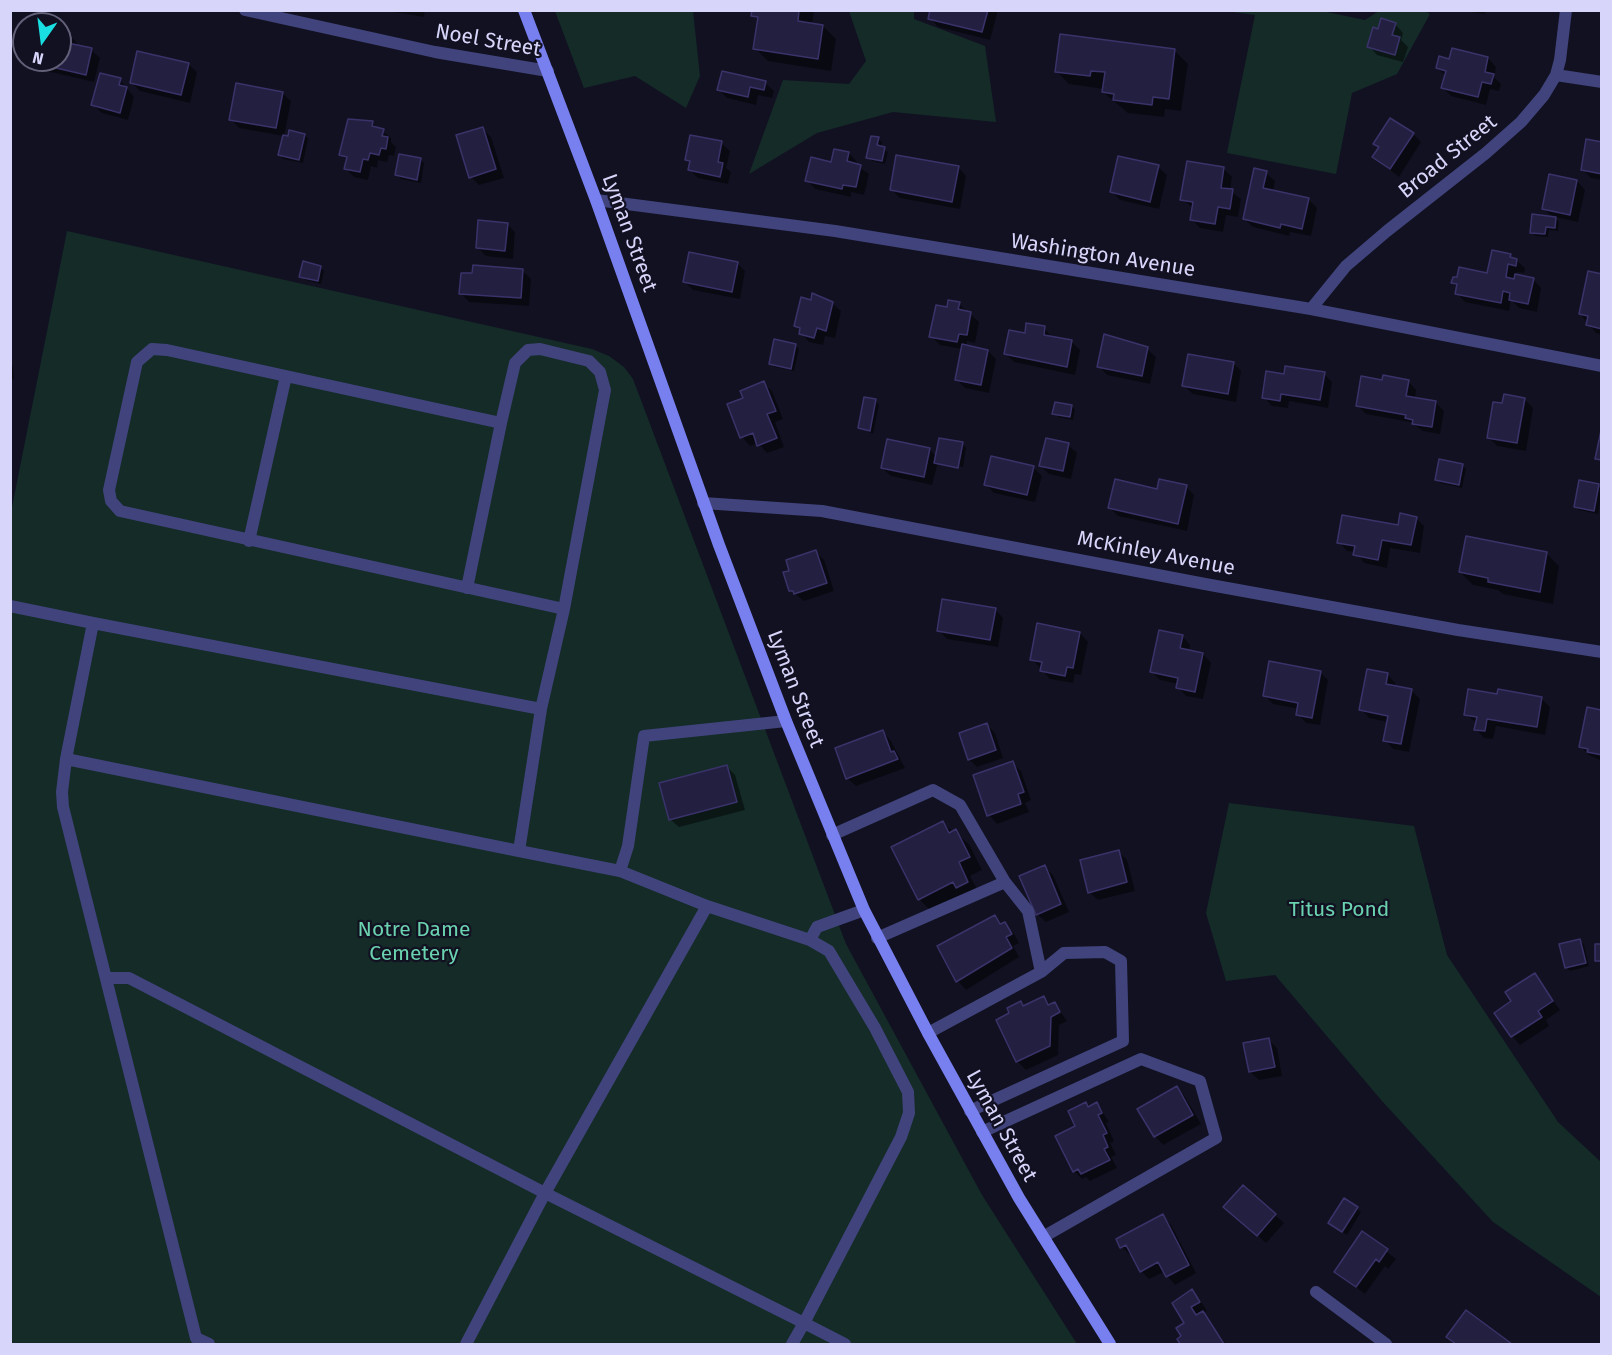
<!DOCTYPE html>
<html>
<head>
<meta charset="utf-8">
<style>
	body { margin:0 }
	#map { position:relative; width:1612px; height:1355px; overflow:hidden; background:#121122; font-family:"Fira Sans",sans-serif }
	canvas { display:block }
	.frame { position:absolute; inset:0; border:12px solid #d7d6fa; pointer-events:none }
	.north { position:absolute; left:12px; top:12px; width:60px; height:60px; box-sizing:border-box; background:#121122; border:2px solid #616078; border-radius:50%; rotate:194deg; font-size:16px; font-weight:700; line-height:24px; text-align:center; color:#d7d6fa }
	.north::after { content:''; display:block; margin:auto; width:21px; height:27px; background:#1adfe2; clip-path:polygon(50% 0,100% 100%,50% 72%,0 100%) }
</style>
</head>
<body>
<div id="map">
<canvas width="1612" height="1355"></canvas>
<div class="frame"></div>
<div class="north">N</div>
</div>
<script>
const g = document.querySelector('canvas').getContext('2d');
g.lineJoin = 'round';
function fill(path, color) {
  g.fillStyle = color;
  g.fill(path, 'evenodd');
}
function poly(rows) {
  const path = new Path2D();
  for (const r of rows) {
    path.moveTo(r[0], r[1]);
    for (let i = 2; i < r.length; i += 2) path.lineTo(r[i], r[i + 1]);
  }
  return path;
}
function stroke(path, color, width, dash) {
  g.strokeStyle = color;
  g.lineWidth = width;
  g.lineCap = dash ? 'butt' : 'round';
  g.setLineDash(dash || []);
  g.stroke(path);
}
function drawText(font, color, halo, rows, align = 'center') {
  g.font = font + ' "Fira Sans",sans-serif';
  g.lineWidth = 4.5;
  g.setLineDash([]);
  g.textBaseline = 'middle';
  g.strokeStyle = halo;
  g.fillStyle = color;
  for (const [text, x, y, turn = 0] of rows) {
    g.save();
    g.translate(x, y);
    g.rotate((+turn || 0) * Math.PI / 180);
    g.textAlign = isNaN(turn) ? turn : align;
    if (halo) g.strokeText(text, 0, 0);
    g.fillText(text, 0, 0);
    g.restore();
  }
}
fill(poly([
	[555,11,693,11,700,76,686,108,635,76,584,88],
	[849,11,914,11,914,19,985,46,996,122,893,112,817,133,749,174,783,80,849,84,866,61],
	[1225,11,1322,11,1365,20,1379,11,1425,11,1430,14,1397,74,1352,93,1336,174,1227,153,1255,15],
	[67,231,592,349,609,356,624,367,633,379,846,944,982,1195,1077,1344,11,1344,11,512],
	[1229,803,1414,826,1447,955,1558,1122,1601,1162,1601,1297,1493,1222,1382,1101,1275,975,1226,981,1206,913]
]), '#142b28');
fill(poly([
	[382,10,425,10,424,17],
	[754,10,814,10,812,25,823,26,836,39,831,71,768,61,755,48,759,21,753,15],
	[932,10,998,10,990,40,938,27,930,18],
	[1457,10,1486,10,1485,14],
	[1395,24,1403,33,1401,40,1408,47,1403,62,1377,55,1369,46],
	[60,33,69,35,77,43,77,46,91,50,100,58,94,82,29,67,20,59,24,42,24,60,60,60],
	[1175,51,1188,64,1181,111,1165,109,1164,117,1128,113,1103,92,1104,89,1069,84,1056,71],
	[1488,58,1496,67,1494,77,1501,84,1499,91,1490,89,1486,105,1451,96,1443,88,1446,76,1437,68,1450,61],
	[188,64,197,72,190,103,140,91,132,83],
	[120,80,134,97,128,120,102,113,93,105],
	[765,83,774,91,772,98,758,95,756,105,727,98,719,90],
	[282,93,291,101,284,137,305,135,308,139,303,163,283,159,279,155,284,136,239,128,231,119],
	[372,123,391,138,391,142,396,147,394,156,389,155,387,162,378,160,377,168,371,166,368,180,354,177,346,169,348,161,341,154],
	[482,128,491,137,504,178,479,185,471,177],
	[1413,134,1421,142,1399,177,1374,157,1380,148,1375,144],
	[878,139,882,142,881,148,888,152,885,164,872,161,868,157],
	[721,143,730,151,726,168,731,172,728,184,698,178,689,169,691,164,686,159],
	[1602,143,1602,180,1591,178,1582,169],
	[849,153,857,162,856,165,869,174,864,195,851,192,851,197,815,189,807,180],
	[421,160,424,163,421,183,401,179,397,175],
	[958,167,966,176,960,209,900,198,891,189],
	[1158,167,1167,175,1159,209,1120,200,1112,192],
	[1224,169,1232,177,1230,191,1241,199,1238,217,1226,215,1223,232,1200,228,1191,219,1193,208,1182,199],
	[1266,173,1275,181,1273,191,1309,200,1317,208,1311,236,1290,232,1289,236,1253,227,1244,219],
	[1577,181,1585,190,1578,222,1555,217,1559,222,1558,231,1549,230,1548,237,1535,236,1532,232,1553,218,1543,208],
	[507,224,515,232,513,259,486,256,477,247],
	[1510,255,1525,268,1524,273,1517,272,1516,276,1533,279,1541,288,1537,312,1519,308,1511,300,1509,311,1465,302,1457,293,1458,288,1453,283,1489,275],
	[737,263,745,271,740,299,693,290,685,282],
	[320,267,324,271,321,284,305,280,301,276],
	[522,270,531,279,529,306,469,302,461,293],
	[1602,275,1602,335,1596,333,1580,314],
	[832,303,841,311,835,338,825,336,823,345,809,342,796,326],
	[959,304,979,322,975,343,967,341,966,347,988,351,996,359,989,393,965,388,956,379,962,349,940,345,931,336,948,309],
	[1044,328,1053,338,1071,341,1080,350,1075,375,1014,362,1006,354,1026,335],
	[795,345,799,349,794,371,775,367,771,364],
	[1147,349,1156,357,1150,384,1107,375,1099,366],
	[1233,363,1241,371,1236,402,1193,394,1184,386],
	[10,364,13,366,14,379,10,380],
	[1324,374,1332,382,1328,408,1289,401,1288,408,1272,406,1264,397],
	[1384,381,1408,381,1416,390,1415,399,1435,402,1444,411,1440,434,1423,431,1410,422,1366,414,1357,405],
	[763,383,772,391,783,419,775,422,784,447,767,453,758,443,750,446,742,437,745,398],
	[1505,396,1525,400,1533,408,1526,451,1497,446,1488,437],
	[875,401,879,405,873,434,860,428],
	[1072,406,1075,410,1073,420,1058,417,1054,413],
	[962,444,966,448,963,467,938,462,932,485,891,476,882,468,930,450,937,457],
	[1068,445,1077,453,1071,479,1049,474,1041,466],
	[1462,465,1466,469,1462,488,1440,483,1437,479],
	[1033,467,1042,476,1035,502,994,493,985,484],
	[1598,485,1602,492,1598,514,1579,510,1576,507],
	[1186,487,1194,495,1187,531,1118,516,1110,508,1158,490],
	[1416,518,1424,526,1420,553,1390,548,1387,568,1364,563,1356,552,1347,551,1339,542,1399,527],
	[816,552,824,560,834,591,804,601,791,591,791,572],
	[1546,553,1559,566,1553,604,1503,594,1498,590,1473,585,1460,572],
	[995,609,1003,618,998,647,947,639,939,630],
	[1080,633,1088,642,1081,675,1075,674,1073,683,1050,679,1032,659],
	[1182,636,1190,645,1189,651,1203,654,1211,663,1203,699,1186,696,1178,687,1178,684,1160,680,1152,672],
	[1320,672,1328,680,1320,725,1306,723,1298,714,1299,709,1273,704,1265,696],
	[1387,674,1395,683,1395,687,1412,691,1420,699,1409,752,1393,749,1385,740,1388,722,1369,718,1361,709],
	[1498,696,1541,698,1550,707,1545,735,1496,726,1493,739,1484,738,1476,729,1477,723,1465,714],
	[1602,712,1602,761,1589,755,1580,746],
	[987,725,995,733,1003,758,977,767,969,759],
	[883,732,891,741,905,768,856,786,847,778],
	[1012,763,1021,771,1031,800,1025,803,1029,812,997,824,989,815],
	[727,767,735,775,745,810,679,827,670,819],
	[942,823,969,844,982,870,970,876,980,895,932,912,919,899],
	[1119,852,1127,860,1135,891,1098,900,1089,892],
	[1044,867,1053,875,1069,912,1046,922,1037,914],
	[994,917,1013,932,1019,943,1013,946,1019,957,966,990,958,981,939,947],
	[1580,941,1584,945,1589,966,1570,971,1566,967],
	[1534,975,1560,1010,1546,1020,1549,1026,1520,1045,1512,1036,1514,1001],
	[1044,998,1051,1006,1055,1004,1067,1021,1059,1025,1058,1055,1026,1070,1017,1061,998,1020,1011,1014,1021,1003,1025,1007],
	[1268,1039,1277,1048,1282,1076,1259,1080,1250,1072],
	[1177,1088,1185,1097,1201,1124,1163,1145,1155,1136],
	[1086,1104,1090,1108,1097,1104,1109,1122,1106,1123,1114,1141,1110,1143,1116,1155,1111,1157,1117,1168,1090,1181,1086,1177,1082,1179,1074,1171,1077,1127],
	[1243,1187,1284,1223,1266,1243,1234,1215],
	[1345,1200,1361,1212,1347,1235,1334,1227],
	[1162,1216,1171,1225,1196,1273,1175,1285,1164,1272,1149,1279,1141,1271,1132,1254,1130,1255,1122,1247],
	[1363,1233,1396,1259,1388,1269,1385,1266,1365,1294,1336,1272],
	[1191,1291,1200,1300,1207,1311,1203,1313,1226,1344,1182,1344,1179,1340,1184,1336],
	[1466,1312,1509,1344,1455,1344,1448,1337]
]), '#0007');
const building = poly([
	[752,10,799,10,798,21,823,25,818,59,753,49,758,17,751,16,752,10],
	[930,10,988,10,982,32,928,19,930,10],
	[1381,18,1396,23,1392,35,1400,37,1395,55,1367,47,1373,27,1378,29,1381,18],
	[60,31,70,33,68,43,92,48,86,75,18,59,24,35,24,60,60,60,60,31],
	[1060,34,1175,49,1169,99,1153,97,1152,105,1113,100,1114,94,1102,92,1105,72,1091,71,1090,76,1055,72,1060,34],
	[1452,48,1488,57,1485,72,1494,74,1491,84,1482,82,1478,97,1441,88,1446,71,1436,68,1439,56,1449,59,1452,48],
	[137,51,189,63,181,95,130,83,137,51],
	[722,71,766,81,764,90,750,87,748,97,717,90,722,71],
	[100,73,121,78,119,85,127,87,120,113,91,105,100,73],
	[236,83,283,92,276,128,229,120,236,83],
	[1390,118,1414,133,1390,169,1372,157,1379,147,1373,144,1390,118],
	[348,119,373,121,372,126,384,129,382,136,388,137,386,149,381,148,379,155,370,153,368,160,363,159,360,172,344,169,347,157,339,155,348,119],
	[483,127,496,169,469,178,456,135,483,127],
	[289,130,305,134,299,160,278,155,283,135,288,136,289,130],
	[690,135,722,141,718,162,723,163,720,177,688,170,690,161,685,160,690,135],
	[871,136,879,137,877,145,885,147,882,161,866,158,871,136],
	[1586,139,1602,142,1602,174,1581,170,1586,139],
	[834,149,849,152,847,161,861,165,856,187,843,185,842,189,805,181,811,157,831,162,834,149],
	[399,154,421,158,417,180,395,175,399,154],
	[896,155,959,166,952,202,890,190,896,155],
	[1118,156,1159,165,1150,202,1110,192,1118,156],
	[1187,161,1224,167,1221,188,1233,189,1230,209,1218,207,1215,224,1190,220,1193,202,1180,200,1187,161],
	[1254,168,1267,171,1263,188,1309,198,1302,229,1281,224,1280,228,1243,219,1254,168],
	[1549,174,1577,180,1570,215,1542,209,1549,174],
	[1532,214,1556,217,1555,228,1546,227,1545,234,1530,233,1532,214],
	[478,220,508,223,505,251,476,248,478,220],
	[1492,250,1511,254,1510,257,1517,259,1516,266,1508,264,1506,277,1514,279,1515,274,1534,278,1528,304,1509,300,1510,293,1503,291,1501,303,1455,294,1457,284,1451,283,1453,277,1457,277,1459,267,1487,273,1492,250],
	[689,252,738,262,732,292,683,282,689,252],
	[303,261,321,266,318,281,299,277,303,261],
	[473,265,523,269,521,298,459,294,461,273,472,273,473,265],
	[1588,271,1602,274,1602,329,1586,325,1588,316,1579,314,1588,271],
	[812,293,833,302,826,331,817,328,814,338,799,334,800,328,794,326,801,297,811,300,812,293],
	[948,300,960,302,958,309,971,312,967,335,959,334,957,342,929,337,936,305,947,307,948,300],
	[1026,323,1045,326,1044,335,1072,340,1067,367,1004,354,1009,330,1025,333,1026,323],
	[1104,334,1148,347,1142,376,1097,367,1104,334],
	[774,339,796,344,791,369,769,364,774,339],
	[962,344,988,350,981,385,955,380,962,344],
	[1188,354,1234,362,1228,394,1182,386,1188,354],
	[1285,366,1325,372,1320,400,1281,394,1280,401,1262,398,1266,371,1284,374,1285,366],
	[1383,375,1409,380,1406,396,1436,401,1432,427,1412,424,1413,420,1405,418,1406,415,1356,406,1361,376,1382,380,1383,375],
	[764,381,776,411,767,414,777,438,757,446,753,433,740,438,727,404,743,398,740,391,764,381],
	[1504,394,1525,398,1517,443,1487,438,1493,402,1502,403,1504,394],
	[864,397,876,399,870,431,858,428,864,397],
	[1055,402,1072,405,1070,417,1052,414,1055,402],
	[1602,426,1602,460,1595,459,1602,426],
	[939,438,963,442,958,468,934,463,939,438],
	[1046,438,1069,443,1063,471,1039,466,1046,438],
	[887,439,930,448,924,477,881,468,887,439],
	[991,456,1034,466,1027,495,984,485,991,456],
	[1439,459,1463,464,1459,485,1435,480,1439,459],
	[1115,479,1157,489,1159,479,1187,485,1178,524,1108,508,1115,479],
	[1579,480,1599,484,1594,511,1574,507,1579,480],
	[1400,513,1417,517,1411,545,1382,540,1378,560,1353,555,1355,546,1337,543,1342,515,1398,525,1400,513],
	[1466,536,1547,552,1540,592,1488,582,1488,578,1459,572,1466,536],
	[816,550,827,583,794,594,793,591,789,591,783,572,789,571,786,560,816,550],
	[942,599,996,608,990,640,937,631,942,599],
	[1037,623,1080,632,1073,668,1067,667,1065,676,1040,671,1042,662,1030,660,1037,623],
	[1159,630,1183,635,1180,648,1203,653,1195,692,1176,688,1178,678,1150,672,1159,630],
	[1269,661,1321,671,1312,718,1296,715,1298,703,1263,696,1269,661],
	[1367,669,1388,673,1386,684,1412,689,1401,744,1383,741,1388,716,1359,710,1367,669],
	[1468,689,1497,694,1498,689,1542,697,1537,727,1487,719,1485,731,1474,730,1477,717,1464,715,1468,689],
	[1602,706,1602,755,1587,752,1588,749,1579,747,1587,707,1601,710,1602,706],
	[987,723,996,750,968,760,959,733,987,723],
	[883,730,891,752,894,751,898,759,846,779,835,748,883,730],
	[1013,761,1024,792,1018,794,1021,804,987,816,973,775,1013,761],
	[727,765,737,802,669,820,659,783,727,765],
	[943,821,949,833,956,829,970,857,959,862,968,882,956,888,953,882,918,900,891,847,943,821],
	[1119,850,1127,882,1088,893,1080,860,1119,850],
	[1045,865,1061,904,1036,915,1019,876,1045,865],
	[995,915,1000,924,1005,922,1012,934,1006,937,1012,948,956,982,937,946,995,915],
	[1580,939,1586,963,1565,968,1559,944,1580,939],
	[1595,944,1602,944,1602,961,1595,961,1595,944],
	[1535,973,1553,1001,1538,1011,1542,1017,1511,1037,1494,1013,1511,1001,1505,992,1535,973],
	[1044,996,1048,1005,1055,1002,1060,1012,1051,1017,1050,1046,1016,1062,996,1020,1009,1013,1007,1008,1021,1001,1023,1006,1044,996],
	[1269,1038,1275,1067,1249,1072,1243,1043,1269,1038],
	[1177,1086,1193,1115,1154,1137,1137,1109,1177,1086],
	[1086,1102,1088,1107,1097,1102,1102,1113,1098,1115,1107,1133,1103,1135,1108,1147,1104,1149,1110,1160,1081,1174,1078,1169,1073,1172,1055,1136,1075,1126,1068,1111,1086,1102],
	[1243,1185,1276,1214,1257,1236,1223,1207,1243,1185],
	[1344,1198,1358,1207,1342,1232,1328,1223,1344,1198],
	[1163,1214,1189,1265,1166,1277,1158,1262,1140,1272,1126,1245,1120,1248,1116,1239,1163,1214],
	[1362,1231,1388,1249,1379,1262,1376,1259,1356,1287,1334,1272,1362,1231],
	[1192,1289,1200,1302,1191,1307,1196,1315,1203,1311,1224,1344,1180,1344,1177,1339,1181,1336,1176,1328,1184,1323,1172,1303,1192,1289],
	[1466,1310,1512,1344,1456,1344,1446,1337,1466,1310]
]);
fill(building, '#231f41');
stroke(building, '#3a336a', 1.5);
stroke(poly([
	[249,541,286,376],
	[467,588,501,423],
	[10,606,93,623],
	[66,759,519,851,541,709],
	[832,835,933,790,960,805,1005,882],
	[519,851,620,871,707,906,810,940,829,951,875,1028,908,1092,909,1113,901,1137,804,1323,545,1193,707,906],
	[620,871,628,846,644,736,786,721],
	[877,938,1005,882,1028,911,1041,972,928,1033],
	[810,940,817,927,864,910],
	[107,978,129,978,545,1193,466,1344],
	[970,1111,1123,1041,1121,961,1105,952,1064,953,1041,972],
	[982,1132,1141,1059,1200,1081,1216,1138,1043,1237],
	[209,1344,196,1338,63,807,62,792,66,759,93,623,541,709,564,609,605,390,600,372,589,361,540,349,528,350,515,363,501,423,167,350,152,349,137,362,109,490,111,501,120,511,564,609],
	[792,1344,804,1323,845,1344]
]), '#41447c', 12);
stroke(poly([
	[245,10,435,52,548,71],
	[1556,75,1602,82],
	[596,200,835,231,1311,309,1602,366],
	[1311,309,1346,266,1387,231,1486,153,1521,122,1544,95,1556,75,1560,60,1566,10],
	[703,503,822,511,1205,584,1458,630,1602,652],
	[1316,1292,1386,1344]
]), '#41447c', 12);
stroke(poly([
	[524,10,596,200,719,545,786,721,864,910,928,1033,1019,1198,1110,1344]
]), '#787fef', 12);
drawText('21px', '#d7d6fa', '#121122', [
	["Noel Street",488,41,10],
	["Broad Street",1448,157,-39],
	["Lyman Street",629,233,70],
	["Washington Avenue",1103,256,9],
	["McKinley Avenue",1156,554,11],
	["Lyman Street",795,689,69],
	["Lyman Street",1001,1126,61]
]);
drawText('21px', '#6ad2af', '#121122', [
	["Titus Pond",1339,910],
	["Notre Dame",414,930],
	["Cemetery",414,954]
]);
</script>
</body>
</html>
